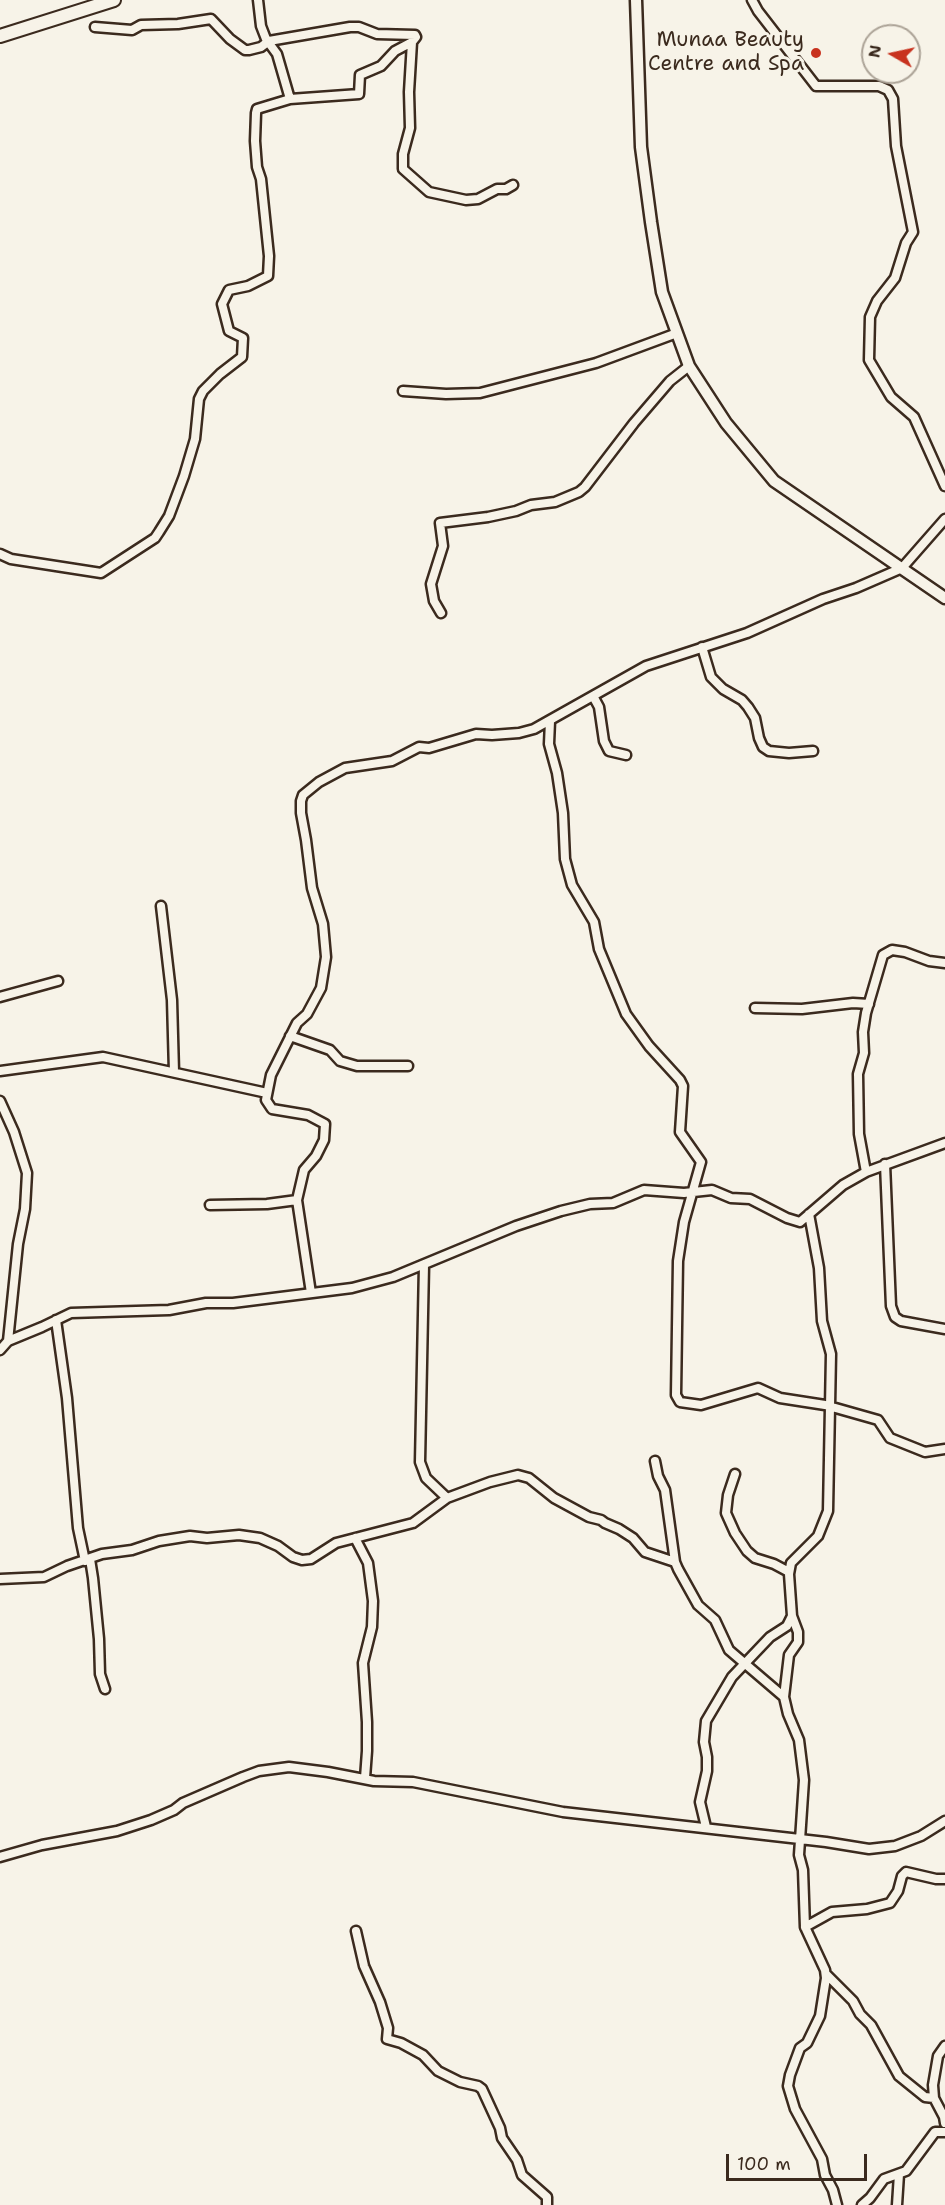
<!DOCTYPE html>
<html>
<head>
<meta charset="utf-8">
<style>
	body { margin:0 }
	#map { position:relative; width:945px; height:2205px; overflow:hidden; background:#f7f3e8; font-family:"Shantell Sans",sans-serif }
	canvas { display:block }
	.north { position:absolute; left:861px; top:24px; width:60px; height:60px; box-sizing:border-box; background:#f7f3e8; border:2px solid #aca397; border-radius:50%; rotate:279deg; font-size:16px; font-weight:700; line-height:24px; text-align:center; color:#3b2a1e }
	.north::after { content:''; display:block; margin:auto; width:21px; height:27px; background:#c8321e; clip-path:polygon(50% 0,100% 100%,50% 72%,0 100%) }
	.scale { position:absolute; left:726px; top:2154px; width:141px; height:27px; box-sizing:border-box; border:3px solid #3b2a1e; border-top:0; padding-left:8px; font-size:18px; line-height:21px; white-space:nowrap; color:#3b2a1e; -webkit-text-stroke:4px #f7f3e8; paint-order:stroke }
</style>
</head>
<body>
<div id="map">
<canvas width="945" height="2205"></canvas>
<div class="north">N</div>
<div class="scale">100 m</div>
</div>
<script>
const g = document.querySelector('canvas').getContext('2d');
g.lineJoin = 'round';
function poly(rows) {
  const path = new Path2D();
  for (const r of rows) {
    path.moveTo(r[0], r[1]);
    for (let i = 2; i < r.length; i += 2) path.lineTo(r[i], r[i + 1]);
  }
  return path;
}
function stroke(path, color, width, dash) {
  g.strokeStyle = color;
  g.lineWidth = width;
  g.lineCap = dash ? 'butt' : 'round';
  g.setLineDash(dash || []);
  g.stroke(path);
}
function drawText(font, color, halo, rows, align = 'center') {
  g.font = font + ' "Shantell Sans",sans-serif';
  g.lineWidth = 6;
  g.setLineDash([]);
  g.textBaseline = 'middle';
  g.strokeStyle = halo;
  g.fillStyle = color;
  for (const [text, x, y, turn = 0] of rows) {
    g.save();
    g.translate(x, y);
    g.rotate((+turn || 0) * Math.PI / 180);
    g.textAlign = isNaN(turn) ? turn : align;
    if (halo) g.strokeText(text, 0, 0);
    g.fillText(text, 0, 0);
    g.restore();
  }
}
const minor = poly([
	[258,0,261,26,266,39,277,54,290,99,359,94,360,75,381,66,395,51,412,42],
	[752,0,758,11,816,86,879,86,888,90,893,99,896,146,913,232,906,243,895,278,877,301,870,317,869,360,891,397,914,417,945,486],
	[95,27,132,30,141,25,178,24,211,19,230,39,245,50,249,50,261,47,269,41,350,27,359,27,377,34,415,35,416,37,412,42,409,92,410,128,403,154,403,169,429,192,466,200,478,199,497,189,506,189,513,185],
	[403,391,446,394,480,393,596,363,677,333],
	[0,554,11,559,101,573,155,538,159,532,169,516,184,476,195,439,199,399,203,391,220,374,242,357,243,338,229,331,222,304,229,290,248,286,268,276,269,256,261,179,257,167,255,141,256,113,257,109,290,99],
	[441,613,434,601,431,584,443,546,440,523,488,517,516,511,531,505,555,502,579,492,585,487,634,423,670,381,689,366],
	[702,647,711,677,723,689,742,700,748,707,755,718,759,738,763,747,769,751,789,753,813,751],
	[593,696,599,707,604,741,609,751,626,755],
	[550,721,549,744,557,773,563,813,565,859,572,885,594,922,599,949,626,1014,649,1046,680,1080,683,1086,680,1132,701,1162,684,1222,678,1261,676,1395,680,1402,701,1405,758,1388,780,1398,825,1405,878,1420,890,1438,925,1452,945,1449],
	[161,906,172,1000,174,1072],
	[0,997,58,981],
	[755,1008,802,1009,853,1003,869,1004],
	[290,1036,330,1050,340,1061,357,1066,408,1066],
	[0,1071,103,1057,267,1093],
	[0,1101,14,1132,27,1173,25,1209,18,1244,8,1341],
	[885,1164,891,1306,895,1317,901,1321,945,1329],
	[866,1172,859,1134,858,1074,864,1053,863,1032,866,1013,883,955,892,950,905,952,929,961,945,963],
	[210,1205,267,1204,297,1200],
	[424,1265,420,1462,426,1478,447,1498],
	[311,1293,297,1200,304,1170,316,1156,324,1140,325,1124,308,1115,272,1109,266,1100,271,1075,297,1023,307,1014,321,988,326,957,323,924,312,888,306,840,301,813,301,801,303,795,319,782,345,768,392,761,419,747,429,748,476,734,492,735,519,733,534,729,646,666,747,633,823,599,856,588,902,568,945,519],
	[56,1320,67,1398,78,1528,85,1561],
	[0,1350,8,1341,42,1327,71,1313,169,1310,206,1303,233,1303,352,1288,393,1277,516,1226,561,1211,590,1204,613,1203,644,1190,684,1193,712,1190,731,1198,750,1199,787,1218,800,1222,843,1185,866,1172,945,1143],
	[655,1461,658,1476,665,1490,675,1562,678,1569,698,1605,715,1620,729,1650,784,1697,788,1714,799,1740,804,1780,799,1855,803,1870,805,1927],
	[735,1474,728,1495,726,1513,735,1533,747,1551,755,1558,774,1564,789,1572],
	[355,1538,368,1563,373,1601,372,1627,363,1663,367,1722,367,1751,365,1778],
	[90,1559,93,1578,99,1639,100,1674,105,1689],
	[0,1579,44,1577,67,1566,102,1554,132,1550,159,1541,190,1536,207,1538,239,1535,260,1538,278,1546,293,1557,302,1560,311,1559,336,1543,413,1523,447,1498,490,1482,518,1475,529,1478,554,1498,589,1517,601,1520,605,1523,619,1529,633,1538,645,1552,675,1562],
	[784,1697,789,1655,798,1642,798,1632,792,1616,789,1574,791,1563,818,1536,828,1511,831,1354,822,1321,819,1268,809,1214],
	[706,1827,700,1802,707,1771,707,1757,704,1742,706,1721,732,1677,770,1637,787,1626,792,1616],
	[0,1857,42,1845,117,1831,151,1820,174,1810,183,1803,243,1777,259,1771,289,1767,328,1772,374,1781,413,1782,563,1812,826,1842,869,1849,895,1846,921,1836,945,1821],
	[356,1931,364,1966,380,2002,388,2028,387,2039,401,2043,423,2055,438,2071,460,2082,478,2086,482,2089,500,2128,502,2138,517,2160,522,2175,547,2197,547,2205],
	[826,1974,853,2001,860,2014,871,2025,899,2076,925,2097,934,2098],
	[945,2046,938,2056,933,2085,934,2098,944,2117,945,2123],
	[837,2205,833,2190,825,2175,822,2159,795,2109,788,2086,790,2075,800,2048,807,2043,820,2016,826,1978,825,1970,805,1927,832,1912,867,1909,890,1903,898,1891,902,1876,906,1872,936,1879,945,1879],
	[862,2205,870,2198,884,2179,906,2171,935,2132,945,2132],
	[897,2205,899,2174]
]);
const tertiary = poly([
	[636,0,641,147,651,222,662,292,689,366,726,423,774,481,945,598]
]);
const secondary = poly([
	[0,36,114,0]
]);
stroke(minor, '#3b2a1e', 13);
stroke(tertiary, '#3b2a1e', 15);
stroke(secondary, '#3b2a1e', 16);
stroke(minor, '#f7f3e8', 8);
stroke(tertiary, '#f7f3e8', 10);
stroke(secondary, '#f7f3e8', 12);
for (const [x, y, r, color] of [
	[816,53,6,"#c8321e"]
]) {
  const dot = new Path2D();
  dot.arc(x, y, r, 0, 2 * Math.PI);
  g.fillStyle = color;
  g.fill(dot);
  stroke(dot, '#f7f3e8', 2);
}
drawText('21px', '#3b2a1e', '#f7f3e8', [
	["Munaa Beauty",804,41],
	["Centre and Spa",804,65]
], 'right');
</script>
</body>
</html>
